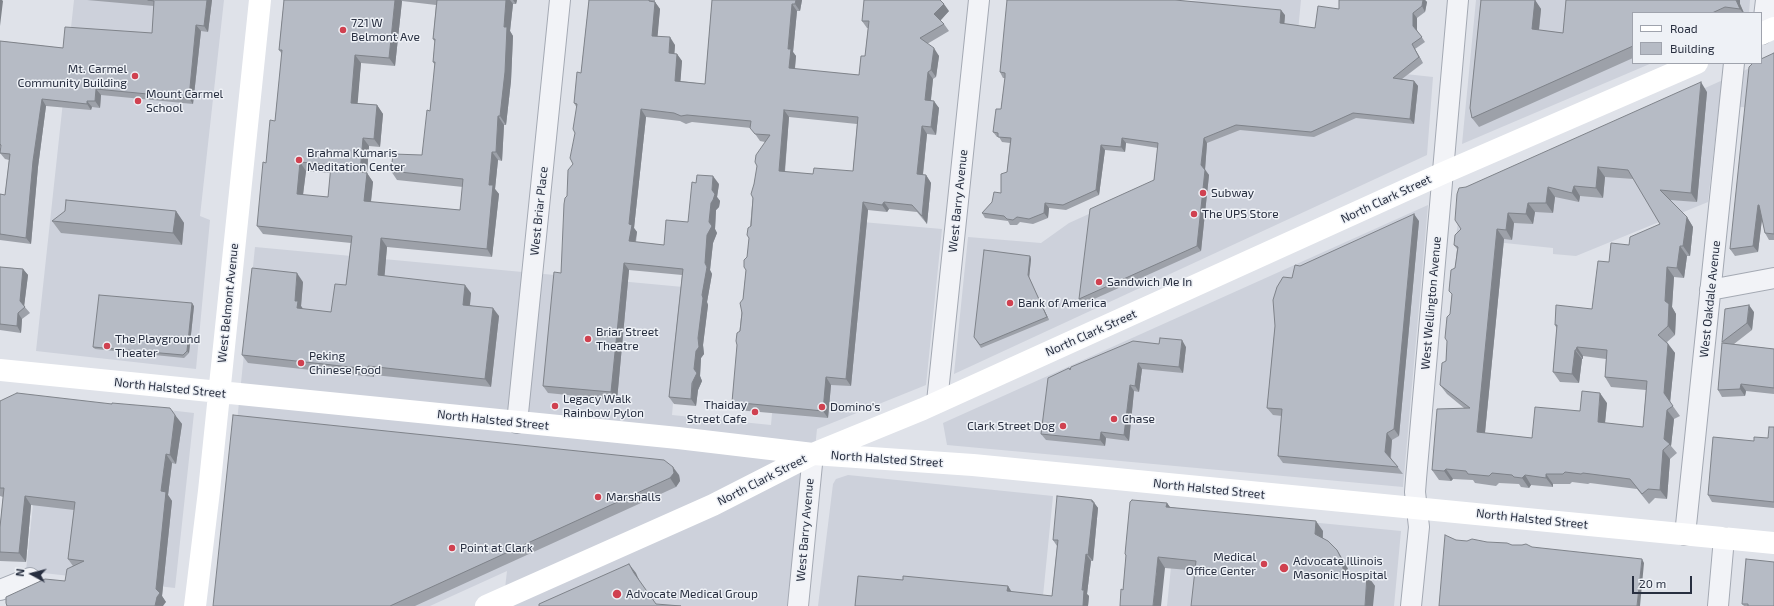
<!DOCTYPE html>
<html>
<head>
<meta charset="utf-8">
<style>
	body { margin:0 }
	#map { position:relative; width:1774px; height:606px; overflow:hidden; background:#dfe2e9; font-family:"Exo 2",sans-serif }
	canvas { display:block }
	.legend { position:absolute; left:1632px; top:12px; width:130px; height:52px; box-sizing:border-box; background:#eef1f6; border:1px solid #9fa3ad; margin:0; padding:5px 7px; list-style:none; font-size:12px; color:#282f40 }
	.legend li { display:flex; align-items:center; gap:8px; height:20px }
	.legend b { width:20px; border:1px solid #9fa3ad }
	.north { position:absolute; left:12px; top:554px; width:40px; height:40px; -webkit-text-stroke:3px #eef1f6; paint-order:stroke; rotate:277deg; font-size:11px; font-weight:700; line-height:16px; text-align:center; color:#282f40 }
	.north::after { content:''; display:block; margin:auto; width:14px; height:18px; background:#282f40; clip-path:polygon(50% 0,100% 100%,50% 72%,0 100%) }
	.scale { position:absolute; left:1632px; top:576px; width:60px; height:18px; box-sizing:border-box; border:2px solid #282f40; border-top:0; padding-left:5px; font-size:12px; line-height:14px; white-space:nowrap; color:#282f40; -webkit-text-stroke:3px #eef1f6; paint-order:stroke }
</style>
</head>
<body>
<div id="map">
<canvas width="1774" height="606"></canvas>
<ul class="legend">
<li><b style="height:5px;background:#fff"></b>Road</li>
<li><b style="height:11px;background:#b6bbc5"></b>Building</li>
</ul>
<div class="north">N</div>
<div class="scale">20 m</div>
</div>
<script>
const g = document.querySelector('canvas').getContext('2d');
g.lineJoin = 'round';
function fill(path, color) {
  g.fillStyle = color;
  g.fill(path, 'evenodd');
}
function poly(rows) {
  const path = new Path2D();
  for (const r of rows) {
    path.moveTo(r[0], r[1]);
    for (let i = 2; i < r.length; i += 2) path.lineTo(r[i], r[i + 1]);
  }
  return path;
}
function stroke(path, color, width, dash) {
  g.strokeStyle = color;
  g.lineWidth = width;
  g.lineCap = dash ? 'butt' : 'round';
  g.setLineDash(dash || []);
  g.stroke(path);
}
function drawText(font, color, halo, rows, align = 'center') {
  g.font = font + ' "Exo 2",sans-serif';
  g.lineWidth = 3;
  g.setLineDash([]);
  g.textBaseline = 'middle';
  g.strokeStyle = halo;
  g.fillStyle = color;
  for (const [text, x, y, turn = 0] of rows) {
    g.save();
    g.translate(x, y);
    g.rotate((+turn || 0) * Math.PI / 180);
    g.textAlign = isNaN(turn) ? turn : align;
    if (halo) g.strokeText(text, 0, 0);
    g.fillText(text, 0, 0);
    g.restore();
  }
}
fill(poly([
	[74,0,224,0,200,216,210,220,196,369,36,351],
	[1200,0,1301,0,1295,62,1433,77,1427,155,954,374,968,237,1041,243,1069,223,1153,185,1176,3],
	[1476,0,1750,0,1749,13,1633,13,1633,63,1652,63,1462,144],
	[1761,63,1774,110,1719,105,1708,202,1576,256,1553,254,1553,248,1456,238,1461,197],
	[1428,205,1403,487,947,445,943,423],
	[782,215,942,229,926,385,817,429,799,606,503,606,507,571,430,606,218,606,255,247,683,287,672,415,771,425,776,367],
	[116,404,194,413,175,588,26,571,35,485],
	[848,475,1053,496,1042,606,818,606,833,484,836,479],
	[1177,509,1401,531,1394,606,1167,606]
]), '#cdd1db');
const minor = poly([
	[1762,34,1766,0],
	[1710,290,1774,278],
	[937,402,979,0],
	[517,423,560,0],
	[1685,535,1734,63],
	[0,590,30,578],
	[798,606,813,454],
	[1411,606,1419,527,1415,492,1416,479,1458,0],
	[1718,606,1724,538]
]);
stroke(minor, '#a4a9b3', 22);
stroke(minor, '#f2f3f7', 20);
stroke(poly([
	[1761,34,1774,28],
	[0,370,678,438,813,454,973,465,1774,543],
	[195,606,209,491,260,0],
	[486,606,713,505,813,454,923,409,1441,174,1697,63]
]), '#fff', 22);
fill(poly([
	[87,0,212,0,208,32,201,31,193,104,101,95,100,108,92,107,91,110,46,106,38,167,31,244,0,240,0,244,0,194,5,195,9,160,5,159,0,153,1,147,0,146,0,41,63,48,152,33,154,6],
	[284,0,517,0,516,4,513,4,510,31,513,36,511,81,506,125,504,125,502,161,498,160,495,189,499,194,492,257,387,247,384,276,471,293,470,305,499,316,491,387,374,375,374,377,248,363,242,355,303,282,301,306,303,309,331,312,346,285,351,243,263,234,257,226,266,163,275,121,282,54,279,50],
	[402,1,436,5,433,39,435,42,433,62,435,65,430,111,422,155,391,171,397,180,463,187,460,210,371,202,373,182,367,173,369,146,380,147,383,114,377,105,357,103,361,63,395,66],
	[306,171,331,173,328,197,303,195],
	[589,0,655,0,655,2,660,9,657,36,675,45,674,54,677,54,682,61,680,81,705,84,712,0,802,0,800,11,797,11,793,52,796,56,795,69,859,75,865,56,868,28,867,28,862,21,949,11,940,21,944,24,949,31,927,44,939,56,936,77,933,79,931,100,939,108,936,135,927,134,923,175,926,175,931,183,927,224,917,212,889,209,887,212,868,210,851,386,831,385,828,418,737,410,732,402,746,270,754,184,765,142,760,141,751,128,692,122,686,124,680,121,646,117,634,228,637,232,636,242,664,245,688,222,719,184,717,197,720,201,719,207,716,210,715,229,717,233,713,243,710,270,712,274,707,302,708,305,703,345,704,354,701,358,700,376,702,381,698,390,696,406,674,404,669,397,682,275,629,270,617,400,548,393,543,386,561,273,567,196,573,164,575,133,577,108,574,103,581,73],
	[789,117,857,124,853,171,813,174,785,172],
	[1339,0,1425,0,1427,2,1425,12,1417,18,1417,30,1425,42,1415,49,1423,63,1402,79,1414,81,1418,86,1414,124,1356,118,1314,137,1240,130,1207,143,1205,169,1209,175,1201,251,1083,304,1079,299,1154,180,1158,148,1126,143,1125,152,1105,150,1099,195,1066,210,1049,208,1048,218,1033,224,1020,222,1017,225,1010,225,1008,221,985,218,982,213,1001,193,1007,172,1010,143,1002,142,999,137,997,137,993,132,1001,109,1005,78,1003,78,1000,72,1285,15,1284,24,1315,28,1339,9],
	[1481,0,1535,0,1541,9,1539,30,1563,33,1566,0,1740,0,1740,4,1744,13,1633,13,1633,58,1479,127,1472,118,1470,108],
	[1774,53,1774,240,1769,240,1765,233,1762,218,1758,252,1735,256,1730,249],
	[1707,92,1697,202,1670,200,1687,217,1693,227,1690,256,1687,256,1684,278,1674,277,1672,307,1676,314,1675,335,1667,342,1675,353,1670,402,1680,416,1674,419,1671,446,1677,453,1670,459,1667,499,1655,498,1649,504,1637,489,1590,483,1588,484,1572,482,1570,484,1553,484,1553,487,1531,485,1529,488,1521,487,1519,484,1499,483,1496,486,1475,483,1473,480,1453,479,1451,481,1439,480,1432,470,1464,408,1447,394,1440,385,1446,361,1452,294,1449,291,1455,268,1457,249,1454,245,1461,229,1466,187],
	[1605,177,1634,179,1660,224,1629,245,1609,262,1592,309,1555,325,1557,329,1553,372,1560,382,1579,383,1582,359,1583,359,1583,356,1606,359,1605,377,1611,387,1646,390,1643,427,1605,423,1607,403,1580,411,1532,438,1485,433,1504,239,1512,240,1514,223,1533,224,1535,212,1553,213,1555,197,1579,202,1580,196,1603,198],
	[176,211,184,223,182,245,61,233,52,221],
	[1419,221,1399,436,1392,440,1391,458,1403,474,1283,463,1278,456,1282,416,1273,415,1267,408,1275,326,1292,278,1300,266],
	[1030,256,1031,259,1029,278,1049,320,981,348,974,337],
	[0,267,23,269,28,275,24,306,30,313,22,319,21,333,0,330],
	[194,306,189,353,184,358,95,349,93,347],
	[1754,312,1752,330,1734,344,1774,349,1774,394,1746,391,1745,396,1722,397,1718,390,1723,343,1722,342],
	[1186,347,1183,373,1142,369,1139,392,1134,391,1129,441,1106,438,1105,446,1046,440,1041,434,1069,368,1070,370],
	[0,400,0,401,175,415,182,424,176,464,172,463,168,495,172,501,162,596,166,602,65,581,73,566,68,559,74,510,31,505,26,562,0,561,0,527,3,497,0,496],
	[1774,427,1774,508,1712,502,1708,495,1754,441,1768,438],
	[679,475,680,481,676,487,415,606,213,606],
	[1092,500,1098,508,1093,561,1091,561,1087,594,1089,596,1088,606,855,606,903,580,1008,586,1012,592,1052,596,1057,546,1053,540],
	[1167,503,1170,507,1323,531,1323,539,1344,561,1348,569,1349,574,1367,575,1375,586,1165,568,1123,590,1126,556,1125,554],
	[1742,604,1774,606,1744,606]
]), '#9da1a9');
fill(poly([
	[0,0,2,0,3,1,0,26],
	[207,0,212,0,208,32,204,26],
	[395,0,401,0,402,1,395,66,389,58],
	[506,0,510,0,513,4,510,31,513,36,511,81,506,125,500,116,504,27],
	[513,0,517,0,516,4],
	[796,0,802,0,800,11,795,4],
	[1423,0,1425,0,1427,2,1425,12,1422,6],
	[1529,0,1535,0,1541,9,1538,38,1532,29],
	[1736,0,1740,0,1740,4,1744,13,1743,13,1740,9],
	[655,2,660,9,657,43,652,36],
	[792,4,797,11,793,52,796,56,794,76,789,68,788,49],
	[944,4,949,11,939,22,934,14],
	[1281,10,1285,15,1284,28,1280,23],
	[1413,13,1417,18,1417,31,1413,26],
	[196,25,201,31,193,104,189,98],
	[670,37,675,45,674,60,669,53],
	[1412,44,1415,49,1423,63,1419,57],
	[934,48,939,56,936,77,931,70],
	[677,54,682,61,680,88,675,81],
	[355,55,361,63,357,111,351,103],
	[928,72,933,79,930,107,925,100],
	[1414,81,1418,86,1414,124,1410,119],
	[1701,82,1707,92,1697,202,1691,193],
	[96,89,101,95,100,108,95,101],
	[42,99,46,106,38,167,31,244,26,238,33,161],
	[87,101,92,107,91,110,87,104],
	[934,101,939,108,936,135,931,127],
	[377,105,383,114,380,147,374,139],
	[641,109,646,117,634,228,637,232,634,248,629,241,629,224],
	[784,110,789,117,784,179,779,171],
	[498,116,504,125,502,161,496,152],
	[922,126,927,134,922,182,917,174],
	[363,138,369,146,367,173,373,182,370,209,364,201,360,172],
	[1122,138,1126,143,1125,152,1121,147],
	[1204,138,1207,143,1205,170,1201,165],
	[1101,145,1105,150,1099,195,1096,190],
	[492,152,498,160,495,189,499,194,492,257,487,249,489,185],
	[300,162,306,171,302,202,297,194],
	[1598,167,1605,177,1603,198,1596,188],
	[1205,170,1209,175,1201,251,1197,246],
	[926,175,931,183,927,224,922,216],
	[713,176,719,184,717,197,720,201,719,207,716,210,715,229,717,233,713,243,710,270,712,274,707,302,708,305,703,345,704,354,701,358,700,376,702,381,698,390,696,406,691,399,694,369,696,351,698,338,707,235,709,222],
	[1574,186,1580,196,1579,202,1572,193],
	[1548,187,1555,197,1553,213,1546,203],
	[863,202,868,210,851,386,846,379],
	[884,202,889,209,887,212,882,205],
	[1045,203,1049,208,1048,218,1044,213],
	[1528,203,1535,212,1533,224,1526,214],
	[1758,205,1763,211,1758,252,1753,246],
	[176,211,184,223,182,245,173,233],
	[1508,213,1514,223,1512,240,1506,230],
	[1414,214,1419,221,1399,436,1394,429],
	[1687,217,1693,227,1690,256,1683,246],
	[1497,229,1504,239,1484,442,1477,432],
	[381,238,387,247,384,283,378,275],
	[1680,246,1687,256,1684,278,1677,268],
	[1030,256,1031,259,1029,278,1049,320,1047,317,1028,275],
	[624,263,629,270,617,400,611,392],
	[1667,267,1674,277,1672,307,1676,314,1675,335,1668,326,1665,301],
	[23,269,28,275,24,307,20,301],
	[297,273,303,282,301,306,304,310,297,308,295,301],
	[465,285,471,293,469,313,463,305],
	[192,303,194,306,189,353,187,351],
	[1749,305,1754,312,1752,330,1747,323],
	[493,308,499,316,491,387,485,379],
	[18,313,22,319,21,333,17,326],
	[1182,340,1186,347,1183,373,1179,367],
	[1668,344,1675,353,1670,403,1664,393],
	[1577,347,1583,356,1583,359,1576,350],
	[1575,350,1582,359,1579,383,1572,374],
	[1138,363,1142,369,1139,392,1135,386],
	[368,366,374,375,374,377,368,369],
	[826,377,831,385,828,418,823,411],
	[1741,384,1746,391,1745,396,1740,389],
	[1130,385,1134,391,1129,441,1124,435],
	[1600,393,1607,403,1604,432,1598,422],
	[1667,410,1674,419,1671,446,1664,439],
	[175,415,182,424,176,464,170,455],
	[1101,432,1106,438,1105,446,1100,440],
	[1387,433,1392,440,1390,459,1385,452],
	[1663,450,1670,459,1667,499,1660,490],
	[166,454,172,463,168,495,172,501,162,596,166,602,163,606,155,606,156,589,161,491],
	[673,467,679,475,680,481,676,487,670,478],
	[1446,469,1453,479,1451,481,1444,471],
	[1546,474,1553,484,1553,487,1546,478],
	[1525,475,1531,485,1529,488,1522,478],
	[25,496,31,505,26,562,19,553],
	[1092,500,1098,508,1093,561,1088,555],
	[1167,503,1174,513,1166,507],
	[1316,521,1323,531,1322,545,1315,534],
	[1337,550,1344,561,1348,569,1352,584,1344,573],
	[1086,554,1091,561,1087,594,1089,596,1088,606,1083,606,1082,590],
	[1158,557,1165,568,1161,606,1153,606],
	[1642,559,1644,563,1640,606,1637,606],
	[629,564,636,573,640,582,634,573],
	[1367,575,1375,586,1373,606,1365,606],
	[1008,586,1012,593,1007,591]
]), '#7f838a');
const building = poly([
	[148,0,207,0,204,26,196,25,189,98,96,89,95,101,87,101,87,104,42,99,33,161,26,238,0,234,0,194,5,195,10,154,0,153,1,145,0,144,0,41,63,48,65,27,152,33,154,1,148,0],
	[284,0,395,0,389,58,355,55,351,103,377,105,374,139,363,138,360,172,367,173,364,201,460,210,463,179,391,171,393,154,422,155,427,110,430,111,435,62,433,62,435,39,433,39,437,0,506,0,504,27,507,27,505,72,500,116,498,116,496,152,492,152,489,185,493,185,487,249,381,238,378,275,465,285,463,305,493,308,485,379,368,366,368,369,242,355,252,268,297,273,295,301,298,301,297,308,331,312,335,284,346,285,352,236,257,226,263,162,266,163,270,120,275,121,282,50,279,50,284,0],
	[300,162,331,165,328,197,297,194,300,162],
	[589,0,649,0,649,1,655,2,652,36,670,37,669,53,677,54,675,81,705,84,712,0,796,0,795,4,792,4,788,49,791,49,789,68,859,75,861,56,865,56,869,21,862,21,864,0,940,0,944,4,934,14,944,24,920,38,934,48,931,70,928,72,925,100,934,101,931,127,922,126,917,174,926,175,922,216,912,205,884,202,882,205,863,202,846,379,826,377,823,411,732,402,737,345,736,341,737,333,740,331,742,313,740,303,743,299,746,270,744,267,744,260,747,257,749,238,747,235,748,228,751,226,753,198,751,194,754,184,757,166,755,162,756,155,770,135,755,134,750,128,751,121,687,115,681,116,674,113,641,109,629,224,632,225,629,241,664,245,666,220,688,222,692,182,696,183,697,175,713,176,712,190,715,194,713,200,711,203,709,222,712,226,707,235,705,263,707,267,702,295,703,298,698,338,699,347,696,351,694,369,697,373,692,383,691,399,669,397,683,269,624,263,611,392,543,386,554,272,561,273,564,204,565,198,567,196,568,170,573,164,570,158,575,133,573,129,577,104,574,103,577,72,581,73,589,0],
	[784,110,858,117,853,171,814,168,813,174,779,171,784,110],
	[1007,0,1175,0,1281,10,1280,23,1315,28,1318,6,1339,9,1339,0,1423,0,1422,6,1413,13,1413,26,1422,37,1412,44,1419,57,1393,78,1414,81,1410,119,1353,113,1311,132,1236,125,1204,138,1201,165,1205,170,1197,246,1079,299,1090,209,1154,180,1158,143,1122,138,1121,147,1101,145,1096,190,1063,205,1045,203,1044,213,1029,219,1017,217,1013,220,1007,219,1004,216,982,213,992,202,994,192,1001,193,1001,174,1007,172,1011,138,998,137,998,133,993,132,996,109,1001,109,1005,77,1005,73,1000,72,1007,0],
	[1481,0,1535,0,1532,29,1563,33,1566,0,1736,0,1740,9,1725,7,1712,13,1633,13,1633,46,1472,118,1470,108,1481,0],
	[1774,53,1774,234,1765,233,1759,205,1758,205,1753,246,1730,249,1749,67,1753,63,1761,63,1761,59,1774,53],
	[1701,82,1691,193,1660,190,1687,217,1683,246,1680,246,1677,268,1667,267,1665,301,1669,304,1668,326,1658,335,1668,344,1664,393,1673,406,1667,410,1664,439,1670,444,1663,450,1660,490,1648,489,1642,494,1630,479,1583,473,1581,474,1565,472,1563,474,1546,474,1546,478,1525,475,1522,478,1514,477,1512,475,1492,473,1489,476,1468,474,1466,471,1446,469,1444,471,1432,470,1437,409,1470,408,1440,385,1442,363,1446,361,1447,341,1445,338,1447,317,1450,314,1452,294,1449,291,1451,270,1455,268,1458,247,1454,245,1455,235,1461,229,1455,220,1457,194,1459,188,1466,187,1701,82],
	[1598,167,1628,170,1660,224,1630,237,1629,245,1611,243,1609,262,1598,261,1592,309,1556,305,1555,325,1557,325,1553,372,1572,374,1575,350,1576,350,1577,347,1607,350,1605,377,1647,381,1643,427,1598,422,1600,393,1582,391,1580,411,1535,407,1532,438,1477,432,1497,229,1506,230,1508,213,1526,214,1528,203,1546,203,1548,187,1572,193,1574,186,1596,188,1598,167],
	[66,200,176,211,173,233,52,221,65,211,66,200],
	[1414,214,1394,429,1387,433,1385,452,1398,467,1278,456,1282,409,1267,408,1275,326,1273,300,1277,287,1283,277,1292,278,1295,265,1300,266,1414,214],
	[984,250,1030,256,1028,275,1047,317,980,345,974,337,984,250],
	[0,267,23,269,20,301,25,307,18,313,17,326,0,324,0,267],
	[99,295,192,303,187,351,183,355,93,347,99,295],
	[1749,305,1747,323,1722,342,1725,309,1749,305],
	[1160,338,1182,340,1179,367,1138,363,1135,386,1130,385,1124,435,1101,432,1100,440,1041,434,1048,378,1069,368,1070,370,1071,367,1133,341,1159,344,1160,338],
	[1722,343,1774,349,1774,388,1741,384,1740,389,1718,390,1722,343],
	[17,393,112,404,112,403,170,408,175,415,170,455,166,454,161,491,166,492,156,589,160,593,157,597,155,606,7,606,6,603,6,597,45,579,65,581,67,569,84,561,68,559,75,502,25,496,19,553,0,552,0,527,4,488,0,488,0,401,17,393],
	[233,415,664,460,673,467,674,473,670,478,390,606,213,606,233,415],
	[1769,427,1774,427,1774,502,1708,495,1713,437,1754,441,1754,437,1768,438,1769,427],
	[1057,496,1092,500,1092,502,1094,502,1088,555,1086,554,1082,590,1084,590,1083,606,855,606,858,576,903,580,903,576,1008,586,1007,591,1052,596,1058,540,1053,540,1057,496],
	[1132,500,1167,503,1166,507,1316,521,1315,534,1328,541,1337,550,1341,558,1344,573,1367,575,1365,606,1191,606,1196,561,1158,557,1153,606,1120,606,1121,589,1123,590,1126,555,1125,554,1130,502,1132,500],
	[1445,535,1456,540,1467,541,1472,539,1487,542,1507,543,1512,545,1522,545,1526,544,1532,547,1642,559,1637,606,1439,606,1445,535],
	[1746,559,1774,562,1774,606,1748,606,1748,604,1742,604,1746,559],
	[629,564,634,573,656,604,681,606,539,606,539,604,629,564]
]);
fill(building, '#b6bbc5');
stroke(building, '#7f838a', 1);
for (const [x, y, r, color] of [
	[343,30,4,"#d04150"],
	[135,76,4,"#d04150"],
	[138,101,4,"#d04150"],
	[299,160,4,"#d04150"],
	[1203,193,4,"#d04150"],
	[1194,214,4,"#d04150"],
	[1099,282,4,"#d04150"],
	[1010,303,4,"#d04150"],
	[588,339,4,"#d04150"],
	[107,346,4,"#d04150"],
	[301,363,4,"#d04150"],
	[555,406,4,"#d04150"],
	[822,407,4,"#d04150"],
	[755,412,4,"#d04150"],
	[1114,419,4,"#d04150"],
	[1063,426,4,"#d04150"],
	[598,497,4,"#d04150"],
	[452,548,4,"#d04150"],
	[1264,564,4,"#d04150"],
	[1284,568,5,"#d04150"],
	[617,594,5,"#d04150"]
]) {
  const dot = new Path2D();
  dot.arc(x, y, r, 0, 2 * Math.PI);
  g.fillStyle = color;
  g.fill(dot);
  stroke(dot, '#eef1f6', 1.5);
}
drawText('12px', '#282f40', '#eef1f6', [
	["721 W",351,23],
	["Belmont Ave",351,37],
	["Mt. Carmel",127,69,"right"],
	["Community Building",127,83,"right"],
	["Mount Carmel",146,94],
	["School",146,108],
	["Brahma Kumaris",307,153],
	["Meditation Center",307,167],
	["Subway",1211,193],
	["The UPS Store",1202,214],
	["Sandwich Me In",1107,282],
	["Bank of America",1018,303],
	["Briar Street",596,332],
	["Theatre",596,346],
	["The Playground",115,339],
	["Theater",115,353],
	["Peking",309,356],
	["Chinese Food",309,370],
	["Legacy Walk",563,399],
	["Rainbow Pylon",563,413],
	["Thaiday",747,405,"right"],
	["Street Cafe",747,419,"right"],
	["Domino's",830,407],
	["Chase",1122,419],
	["Clark Street Dog",1055,426,"right"],
	["Marshalls",606,497],
	["Point at Clark",460,548],
	["Medical",1256,557,"right"],
	["Office Center",1256,571,"right"],
	["Advocate Illinois",1293,561],
	["Masonic Hospital",1293,575],
	["Advocate Medical Group",626,594]
], 'left');
drawText('12px', '#282f40', '#eef1f6', [
	["North Clark Street",1386,199,-25],
	["West Barry Avenue",958,201,-84],
	["West Briar Place",539,211,-84],
	["West Oakdale Avenue",1710,299,-84],
	["West Belmont Avenue",228,303,-84],
	["West Wellington Avenue",1431,303,-85],
	["North Clark Street",1091,333,-24],
	["North Halsted Street",170,388,6],
	["North Halsted Street",493,420,6],
	["North Halsted Street",887,459,4],
	["North Clark Street",762,480,-27],
	["North Halsted Street",1209,489,6],
	["North Halsted Street",1532,519,6],
	["West Barry Avenue",805,530,-85]
]);
</script>
</body>
</html>
